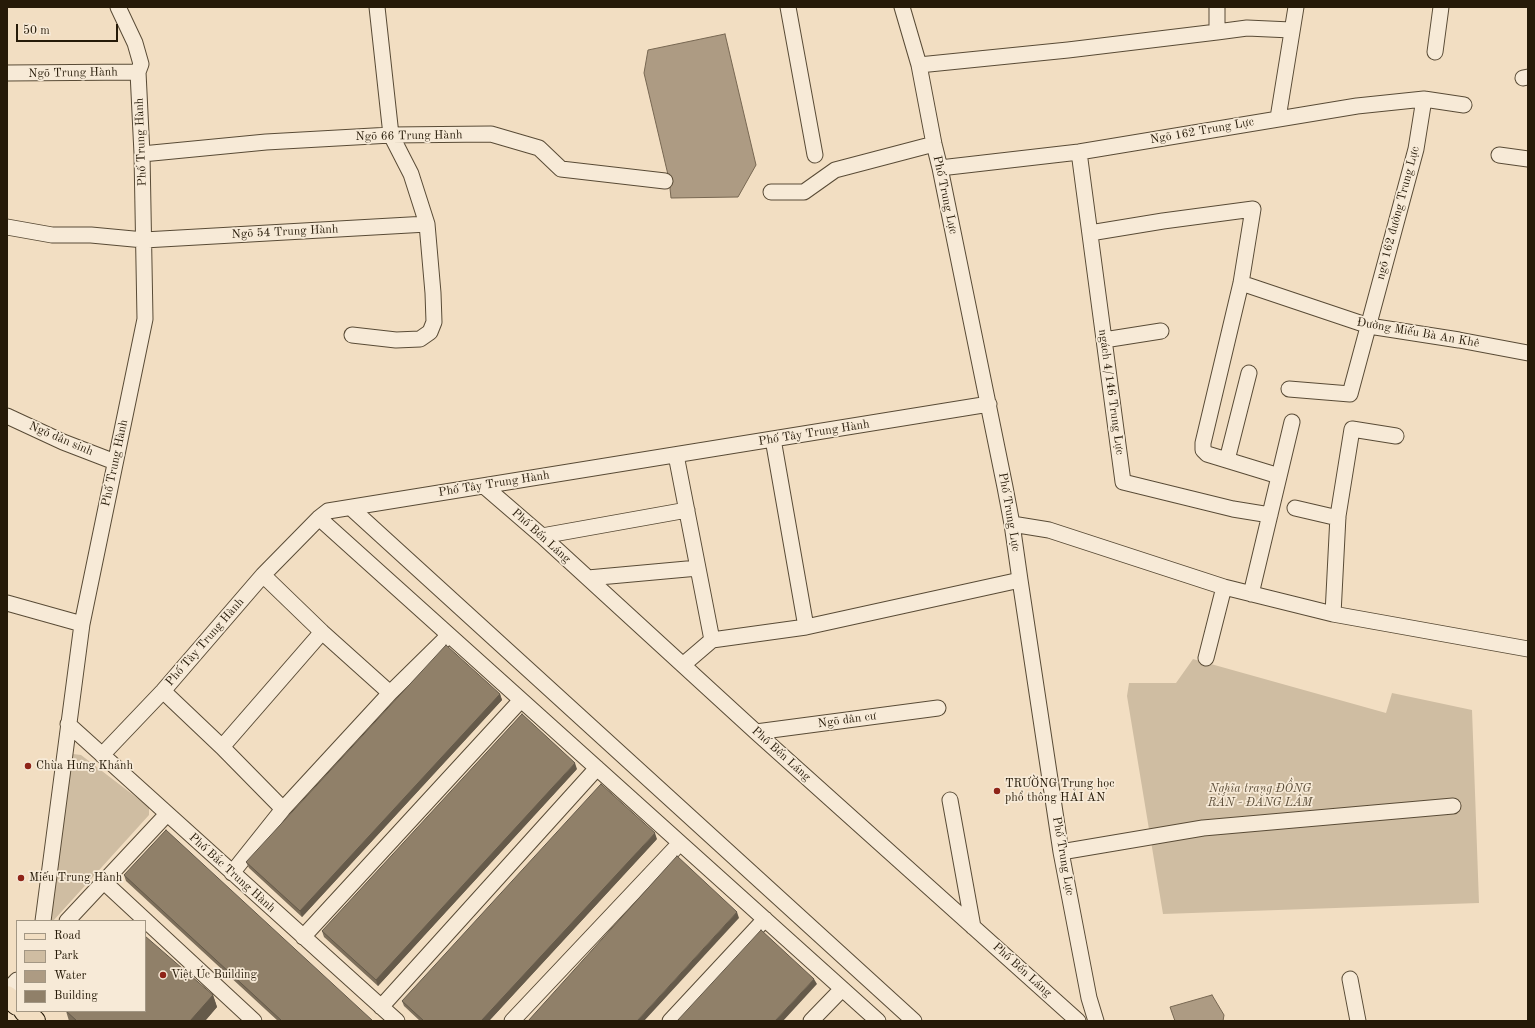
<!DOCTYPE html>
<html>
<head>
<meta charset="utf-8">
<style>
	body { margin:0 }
	#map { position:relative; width:1535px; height:1028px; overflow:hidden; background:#f2dec2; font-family:"Old Standard TT",serif }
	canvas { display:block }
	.frame { position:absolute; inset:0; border:8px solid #261a08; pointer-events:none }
	.legend { position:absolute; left:16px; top:920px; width:130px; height:92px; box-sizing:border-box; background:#f7ead7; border:1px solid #a39784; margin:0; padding:5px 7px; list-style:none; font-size:12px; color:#261a08 }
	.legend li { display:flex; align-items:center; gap:8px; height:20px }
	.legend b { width:20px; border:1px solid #a39784 }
	.scale { position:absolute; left:16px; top:24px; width:102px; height:18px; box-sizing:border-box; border:2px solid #261a08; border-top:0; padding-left:5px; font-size:12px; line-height:14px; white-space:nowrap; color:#261a08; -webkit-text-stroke:3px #f7ead7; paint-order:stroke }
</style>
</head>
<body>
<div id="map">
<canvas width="1535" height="1028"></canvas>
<div class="frame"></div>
<ul class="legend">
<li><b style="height:5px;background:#f2dec2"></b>Road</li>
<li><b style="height:11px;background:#cfbda2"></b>Park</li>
<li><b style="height:11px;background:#ad9b83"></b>Water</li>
<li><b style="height:11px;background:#908069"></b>Building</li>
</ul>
<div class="scale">50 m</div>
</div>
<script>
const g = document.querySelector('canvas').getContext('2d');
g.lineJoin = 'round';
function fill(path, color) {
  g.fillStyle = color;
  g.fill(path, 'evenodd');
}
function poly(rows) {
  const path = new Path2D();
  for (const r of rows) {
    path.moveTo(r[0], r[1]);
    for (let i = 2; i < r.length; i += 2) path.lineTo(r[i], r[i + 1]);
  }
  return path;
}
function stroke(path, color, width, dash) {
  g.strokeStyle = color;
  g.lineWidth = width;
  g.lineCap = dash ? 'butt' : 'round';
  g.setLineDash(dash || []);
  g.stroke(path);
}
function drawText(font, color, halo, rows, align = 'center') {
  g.font = font + ' "Old Standard TT",serif';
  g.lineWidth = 3.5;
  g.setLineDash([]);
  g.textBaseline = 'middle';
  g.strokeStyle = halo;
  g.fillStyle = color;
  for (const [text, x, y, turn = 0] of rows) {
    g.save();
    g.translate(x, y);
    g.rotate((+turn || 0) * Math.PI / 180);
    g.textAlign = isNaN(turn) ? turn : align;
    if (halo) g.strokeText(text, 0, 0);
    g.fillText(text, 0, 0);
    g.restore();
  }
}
fill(poly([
	[1193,659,1386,713,1392,693,1472,710,1479,903,1163,914,1127,696,1129,683,1176,683],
	[73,754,81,755,149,807,149,815,53,921,50,921,68,757]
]), '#cfbda2');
const water = poly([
	[725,34,756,165,738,197,671,198,669,179,644,73,648,50,725,34],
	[1212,995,1224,1015,1223,1021,1175,1021,1170,1007,1212,995]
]);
fill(water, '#ad9b83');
stroke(water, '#776752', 1);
const minor = poly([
	[788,7,815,155],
	[902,7,919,65,934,144,940,168,1005,487,1012,524,1020,580,1061,852,1089,998,1096,1021],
	[1217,32,1247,28,1291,30],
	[1435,52,1441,7],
	[919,65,1068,50,1217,32,1217,7],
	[7,73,138,72],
	[1523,78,1528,77],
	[1278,118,1296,7],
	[1079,152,1123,482,1233,509,1270,515],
	[142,154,266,142,391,135,491,134,539,148,561,169,665,181],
	[1499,155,1528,159],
	[940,168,1079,152,1357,106,1424,99,1464,105],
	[771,192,804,192,835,170,934,144],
	[7,227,52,235,91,235,144,240,427,224],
	[1090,233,1163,221,1253,209,1241,283,1203,443,1203,450,1207,454,1279,476],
	[1241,283,1369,326,1459,340,1528,353],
	[352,335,396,340,420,339,430,332,434,322,433,293,427,224,411,174,391,135,377,7],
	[1104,340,1161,331],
	[1289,389,1350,394,1416,149,1424,99],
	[7,416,63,442,115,462],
	[676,455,712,640],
	[1227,460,1249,373],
	[484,486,542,536,756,732,1078,1021],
	[351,508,914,1021],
	[1295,508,1338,518],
	[319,518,878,1021],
	[1012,524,1049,530,1224,587,1333,614,1528,649],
	[542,536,687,510],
	[263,575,322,632,390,693],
	[588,578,698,568],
	[1251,594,1292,422],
	[7,603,82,624],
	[1333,614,1338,516,1352,429,1396,436],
	[806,627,1020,580],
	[1206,658,1224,587],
	[684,664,712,640,806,627,773,439],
	[163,691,222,747,283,809],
	[68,724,397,1021],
	[756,732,938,708],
	[222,747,322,632],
	[102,755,163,691,263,575,319,518,328,511,989,404],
	[950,800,973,927],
	[1061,852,1203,828,1453,806],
	[232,873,283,809,390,693,449,635],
	[103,881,254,1021],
	[43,921,82,624,145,319,142,154,138,72,141,64,135,43,118,7],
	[67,921,167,814],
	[303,937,521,700],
	[1350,979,1358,1021],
	[7,991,17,980],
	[381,1007,597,768],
	[512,1021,680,843],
	[670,1021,765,919],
	[811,1021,842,989]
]);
const major = poly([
	[7,996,17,1005],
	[24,1011,35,1021]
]);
stroke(minor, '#594b36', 17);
stroke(major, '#261a08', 22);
stroke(minor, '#f7ead7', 15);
stroke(major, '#f2dec2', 20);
fill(poly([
	[500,694,502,700,302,917,249,868,246,862],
	[577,769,378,986,324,937,322,931],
	[657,839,489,1021,420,1021,404,1006,402,1001],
	[124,875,373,1021,278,1021,126,881],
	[213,995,217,1007,205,1021,69,1021,66,1011]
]), '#7c6e5a');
fill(poly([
	[500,694,502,700,302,917,300,911],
	[575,763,577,769,378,986,376,980],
	[655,833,657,839,489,1021,481,1021],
	[737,912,739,918,644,1021,637,1021],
	[814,979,817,984,783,1021,775,1021],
	[213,995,217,1007,205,1021,190,1021]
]), '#655a4a');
const building = poly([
	[446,645,500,694,300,911,246,862,446,645],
	[522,714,575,763,376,980,322,931,522,714],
	[601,784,655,833,481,1021,424,1021,402,1001,601,784],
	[166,830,373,1021,282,1021,124,875,166,830],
	[677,856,737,912,637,1021,528,1021,677,856],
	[761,930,814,979,775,1021,677,1021,761,930],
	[145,936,213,995,190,1021,77,1021,66,1011,145,1011,145,936]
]);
fill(building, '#908069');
stroke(building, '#655a4a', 1);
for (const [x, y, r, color] of [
	[28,766,4,"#8f2418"],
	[997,791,4,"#8f2418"],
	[21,878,4,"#8f2418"],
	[163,975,4,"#8f2418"]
]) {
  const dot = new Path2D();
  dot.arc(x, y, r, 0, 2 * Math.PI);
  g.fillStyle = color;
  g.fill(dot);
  stroke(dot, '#f7ead7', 1.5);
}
drawText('12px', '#261a08', '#f7ead7', [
	["Ngõ Trung Hành",73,73,-1],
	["Ngõ 162 Trung Lực",1202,131,-10],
	["Ngõ 66 Trung Hành",409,136,-1],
	["Phố Trung Hành",141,142,-92],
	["Phố Trung Lực",945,195,78],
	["ngõ 162 đường Trung Lực",1398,213,-75],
	["Ngõ 54 Trung Hành",285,232,-3],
	["Đường Miếu Bà An Khê",1418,333,10],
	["ngách 4/146 Trung Lực",1111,392,82],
	["Phố Tây Trung Hành",814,433,-9],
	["Ngõ dân sinh",61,439,23],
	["Phố Trung Hành",115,463,-78],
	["Phố Tây Trung Hành",494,484,-9],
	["Phố Trung Lực",1009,512,80],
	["Phố Bến Láng",541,536,42],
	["Phố Tây Trung Hành",205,642,-49],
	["Ngõ dân cư",847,720,-8],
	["Phố Bến Láng",781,754,42],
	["Phố Trung Lực",1063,856,80],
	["Phố Bắc Trung Hành",232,873,42],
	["Phố Bến Láng",1022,970,42]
]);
drawText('12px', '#261a08', '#f7ead7', [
	["Chùa Hưng Khánh",36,766],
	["TRƯỜNG Trung học",1005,784],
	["phổ thông HẢI AN",1005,798],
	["Miếu Trung Hành",29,878],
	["Việt Úc Building",171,975]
], 'left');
drawText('italic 12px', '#594b36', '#f7ead7', [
	["Nghĩa trang ĐỒNG",1260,789],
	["RẮN - ĐẰNG LÂM",1260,803]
]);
</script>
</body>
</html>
